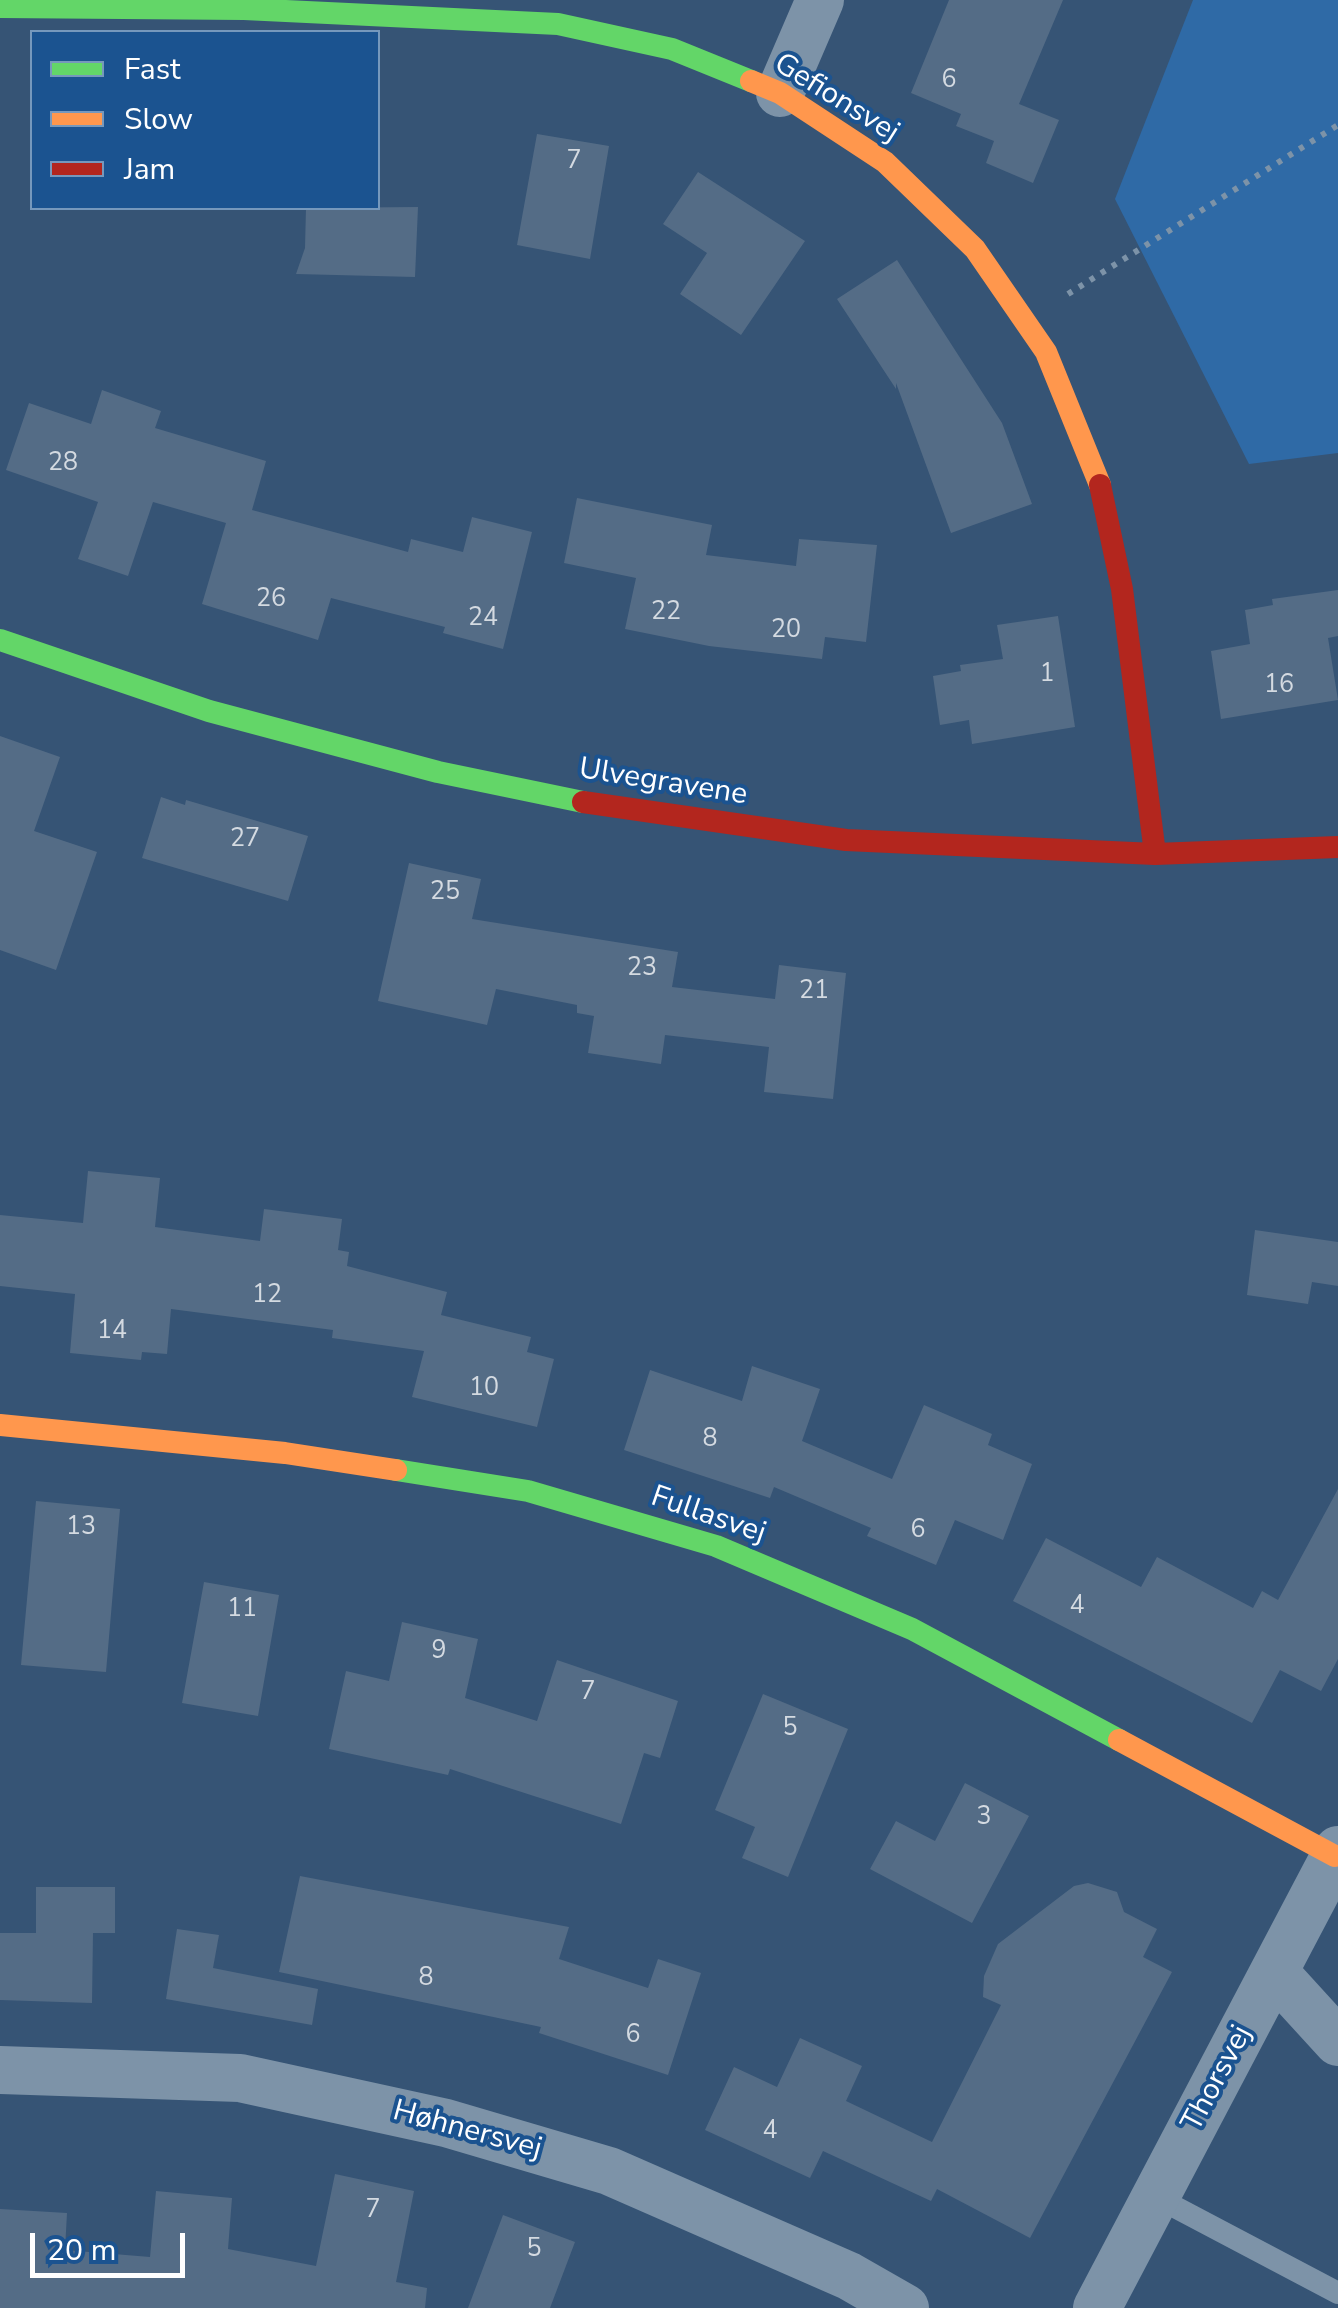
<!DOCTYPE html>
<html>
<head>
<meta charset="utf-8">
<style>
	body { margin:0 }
	#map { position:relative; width:1338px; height:2308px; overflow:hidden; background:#365475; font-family:"Nunito Sans",sans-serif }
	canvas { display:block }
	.legend { position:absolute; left:30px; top:30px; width:350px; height:180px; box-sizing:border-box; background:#1b5390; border:2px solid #7698bc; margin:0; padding:12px 18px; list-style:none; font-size:30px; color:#fff }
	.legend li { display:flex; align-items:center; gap:20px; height:50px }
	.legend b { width:50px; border:2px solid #7698bc }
	.scale { position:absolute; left:30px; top:2233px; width:155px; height:45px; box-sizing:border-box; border:5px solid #fff; border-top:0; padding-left:12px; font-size:30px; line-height:35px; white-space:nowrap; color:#fff; -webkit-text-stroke:8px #1b5390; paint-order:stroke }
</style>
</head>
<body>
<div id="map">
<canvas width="1338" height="2308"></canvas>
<ul class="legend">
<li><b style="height:12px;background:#63d668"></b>Fast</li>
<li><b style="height:12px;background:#ff974d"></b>Slow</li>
<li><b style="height:12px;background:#b3261e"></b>Jam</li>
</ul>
<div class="scale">20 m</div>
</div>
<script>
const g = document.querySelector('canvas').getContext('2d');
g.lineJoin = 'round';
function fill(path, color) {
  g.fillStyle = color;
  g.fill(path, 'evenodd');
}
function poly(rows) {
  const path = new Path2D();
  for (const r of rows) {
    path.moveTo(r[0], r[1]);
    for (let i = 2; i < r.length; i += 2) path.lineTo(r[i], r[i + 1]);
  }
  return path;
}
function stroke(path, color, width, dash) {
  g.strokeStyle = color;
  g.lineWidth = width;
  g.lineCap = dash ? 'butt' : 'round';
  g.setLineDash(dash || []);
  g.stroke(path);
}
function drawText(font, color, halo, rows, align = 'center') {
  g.font = font + ' "Nunito Sans",sans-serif';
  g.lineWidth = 8;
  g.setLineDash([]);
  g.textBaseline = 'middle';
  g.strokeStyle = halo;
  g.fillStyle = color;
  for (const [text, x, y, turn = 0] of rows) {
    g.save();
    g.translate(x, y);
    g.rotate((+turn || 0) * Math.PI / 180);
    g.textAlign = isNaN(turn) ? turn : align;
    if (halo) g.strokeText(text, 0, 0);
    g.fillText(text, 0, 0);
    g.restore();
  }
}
fill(poly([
	[1193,0,1338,0,1338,453,1249,464,1115,199]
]), '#2f6aa6');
fill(poly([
	[949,0,1063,0,1019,104,1059,120,1033,183,986,163,994,141,956,126,961,114,911,93],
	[537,134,609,146,590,259,517,245],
	[698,172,805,241,741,335,680,294,707,253,663,224],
	[418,207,415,277,296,274,305,248,306,208],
	[897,260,1002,423,1032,504,951,533,896,383,896,389,837,299],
	[102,390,161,411,155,428,266,461,252,510,408,552,411,539,463,552,472,517,532,532,503,649,443,633,445,627,331,598,318,640,202,604,226,523,153,502,128,576,78,559,98,502,6,470,29,403,91,424],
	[577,498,712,525,706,555,796,566,799,539,877,545,866,642,825,637,822,659,709,646,625,629,636,578,564,563],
	[1338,590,1338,636,1328,638,1338,700,1221,719,1211,651,1250,644,1245,610,1273,605,1272,599],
	[1058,616,1075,727,972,744,969,720,940,725,933,676,961,671,960,665,1003,659,997,625],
	[0,736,60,757,34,831,97,852,56,970,0,950],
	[161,797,185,805,186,800,308,836,288,901,142,858],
	[409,863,481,879,472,919,678,952,672,987,775,999,779,965,846,973,833,1099,764,1092,769,1047,665,1035,661,1064,588,1053,594,1016,577,1013,577,1005,496,989,487,1025,378,1001],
	[88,1171,160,1178,155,1227,260,1241,264,1209,342,1219,338,1250,349,1252,347,1266,447,1292,441,1315,531,1337,527,1352,554,1359,537,1427,412,1397,424,1351,332,1338,333,1330,171,1309,167,1354,142,1352,141,1360,70,1353,75,1294,0,1286,0,1215,83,1223],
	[1255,1230,1338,1242,1338,1286,1312,1282,1308,1304,1247,1295],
	[752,1366,820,1389,802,1441,892,1479,924,1405,992,1434,988,1445,1032,1464,1003,1540,955,1520,936,1565,867,1536,871,1528,774,1487,770,1498,624,1450,650,1370,742,1401],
	[1338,1489,1338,1659,1321,1691,1280,1670,1252,1723,1013,1601,1046,1538,1141,1587,1157,1557,1253,1608,1262,1591,1278,1600],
	[36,1501,120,1509,106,1672,21,1665],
	[204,1582,279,1595,258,1716,182,1703],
	[402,1622,478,1639,465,1698,537,1721,557,1660,678,1701,660,1758,644,1753,621,1824,450,1769,448,1775,329,1749,346,1671,389,1681],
	[763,1694,848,1729,788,1877,742,1858,755,1827,715,1810],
	[965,1783,1029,1816,972,1923,870,1869,896,1821,935,1841],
	[300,1876,569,1927,559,1959,648,1988,658,1959,701,1973,668,2075,539,2033,541,2027,279,1972],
	[1088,1883,1117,1892,1124,1912,1157,1929,1143,1957,1172,1972,1030,2238,937,2189,931,2201,823,2151,810,2178,705,2130,734,2067,777,2087,800,2038,862,2066,846,2101,932,2142,1001,2005,983,1997,984,1976,998,1944,1074,1886],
	[36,1887,115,1887,115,1933,93,1933,92,2003,0,2000,0,1933,36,1933],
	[177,1929,219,1935,213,1968,318,1989,312,2025,166,1999],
	[335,2174,414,2191,396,2282,427,2288,425,2308,0,2308,0,2209,67,2213,65,2250,150,2257,156,2191,232,2198,228,2249,316,2266],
	[503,2215,575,2242,550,2308,468,2308]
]), '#546c86');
stroke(poly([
	[1068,294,1338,125]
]), '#7d93a8', 6, [5, 8]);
stroke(poly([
	[1156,2197,1338,2293]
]), '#7d93a8', 22);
stroke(poly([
	[780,93,820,0],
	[1274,1972,1338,2042],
	[0,2070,240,2078,446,2123,609,2171,849,2276,905,2308],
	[1097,2308,1338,1850]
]), '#7d93a8', 48);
stroke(poly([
	[0,7,244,9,558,24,672,49,751,81],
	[0,640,209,711,438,772,583,802],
	[396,1470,528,1491,716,1546,912,1629,1119,1740]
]), '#63d668', 22);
stroke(poly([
	[751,81,780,93,885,162,975,249,1046,352,1100,485],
	[0,1425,285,1453,396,1470],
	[1119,1740,1335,1856]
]), '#ff974d', 22);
stroke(poly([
	[1100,485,1122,589,1155,854],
	[583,802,846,840,1155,854,1338,847]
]), '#b3261e', 22);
drawText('25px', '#d4dae1', null, [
	["6",949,81],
	["7",574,162],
	["28",63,464],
	["26",271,600],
	["22",666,613],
	["24",483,619],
	["20",786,631],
	["1",1047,675],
	["16",1279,686],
	["27",245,840],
	["25",445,893],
	["23",642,969],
	["21",814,992],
	["12",267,1296],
	["14",112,1332],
	["10",484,1389],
	["8",710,1440],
	["13",81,1528],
	["6",918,1531],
	["4",1077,1607],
	["11",242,1610],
	["9",439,1652],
	["7",588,1693],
	["5",790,1729],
	["3",984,1818],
	["8",426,1979],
	["6",633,2036],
	["4",770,2132],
	["7",373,2211],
	["5",534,2250]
]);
drawText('30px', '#fff', '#1b5390', [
	["Gefionsvej",836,99,32],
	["Ulvegravene",663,783,9],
	["Fullasvej",708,1516,19],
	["Thorsvej",1218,2079,-62],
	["Høhnersvej",467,2131,15]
]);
</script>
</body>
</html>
